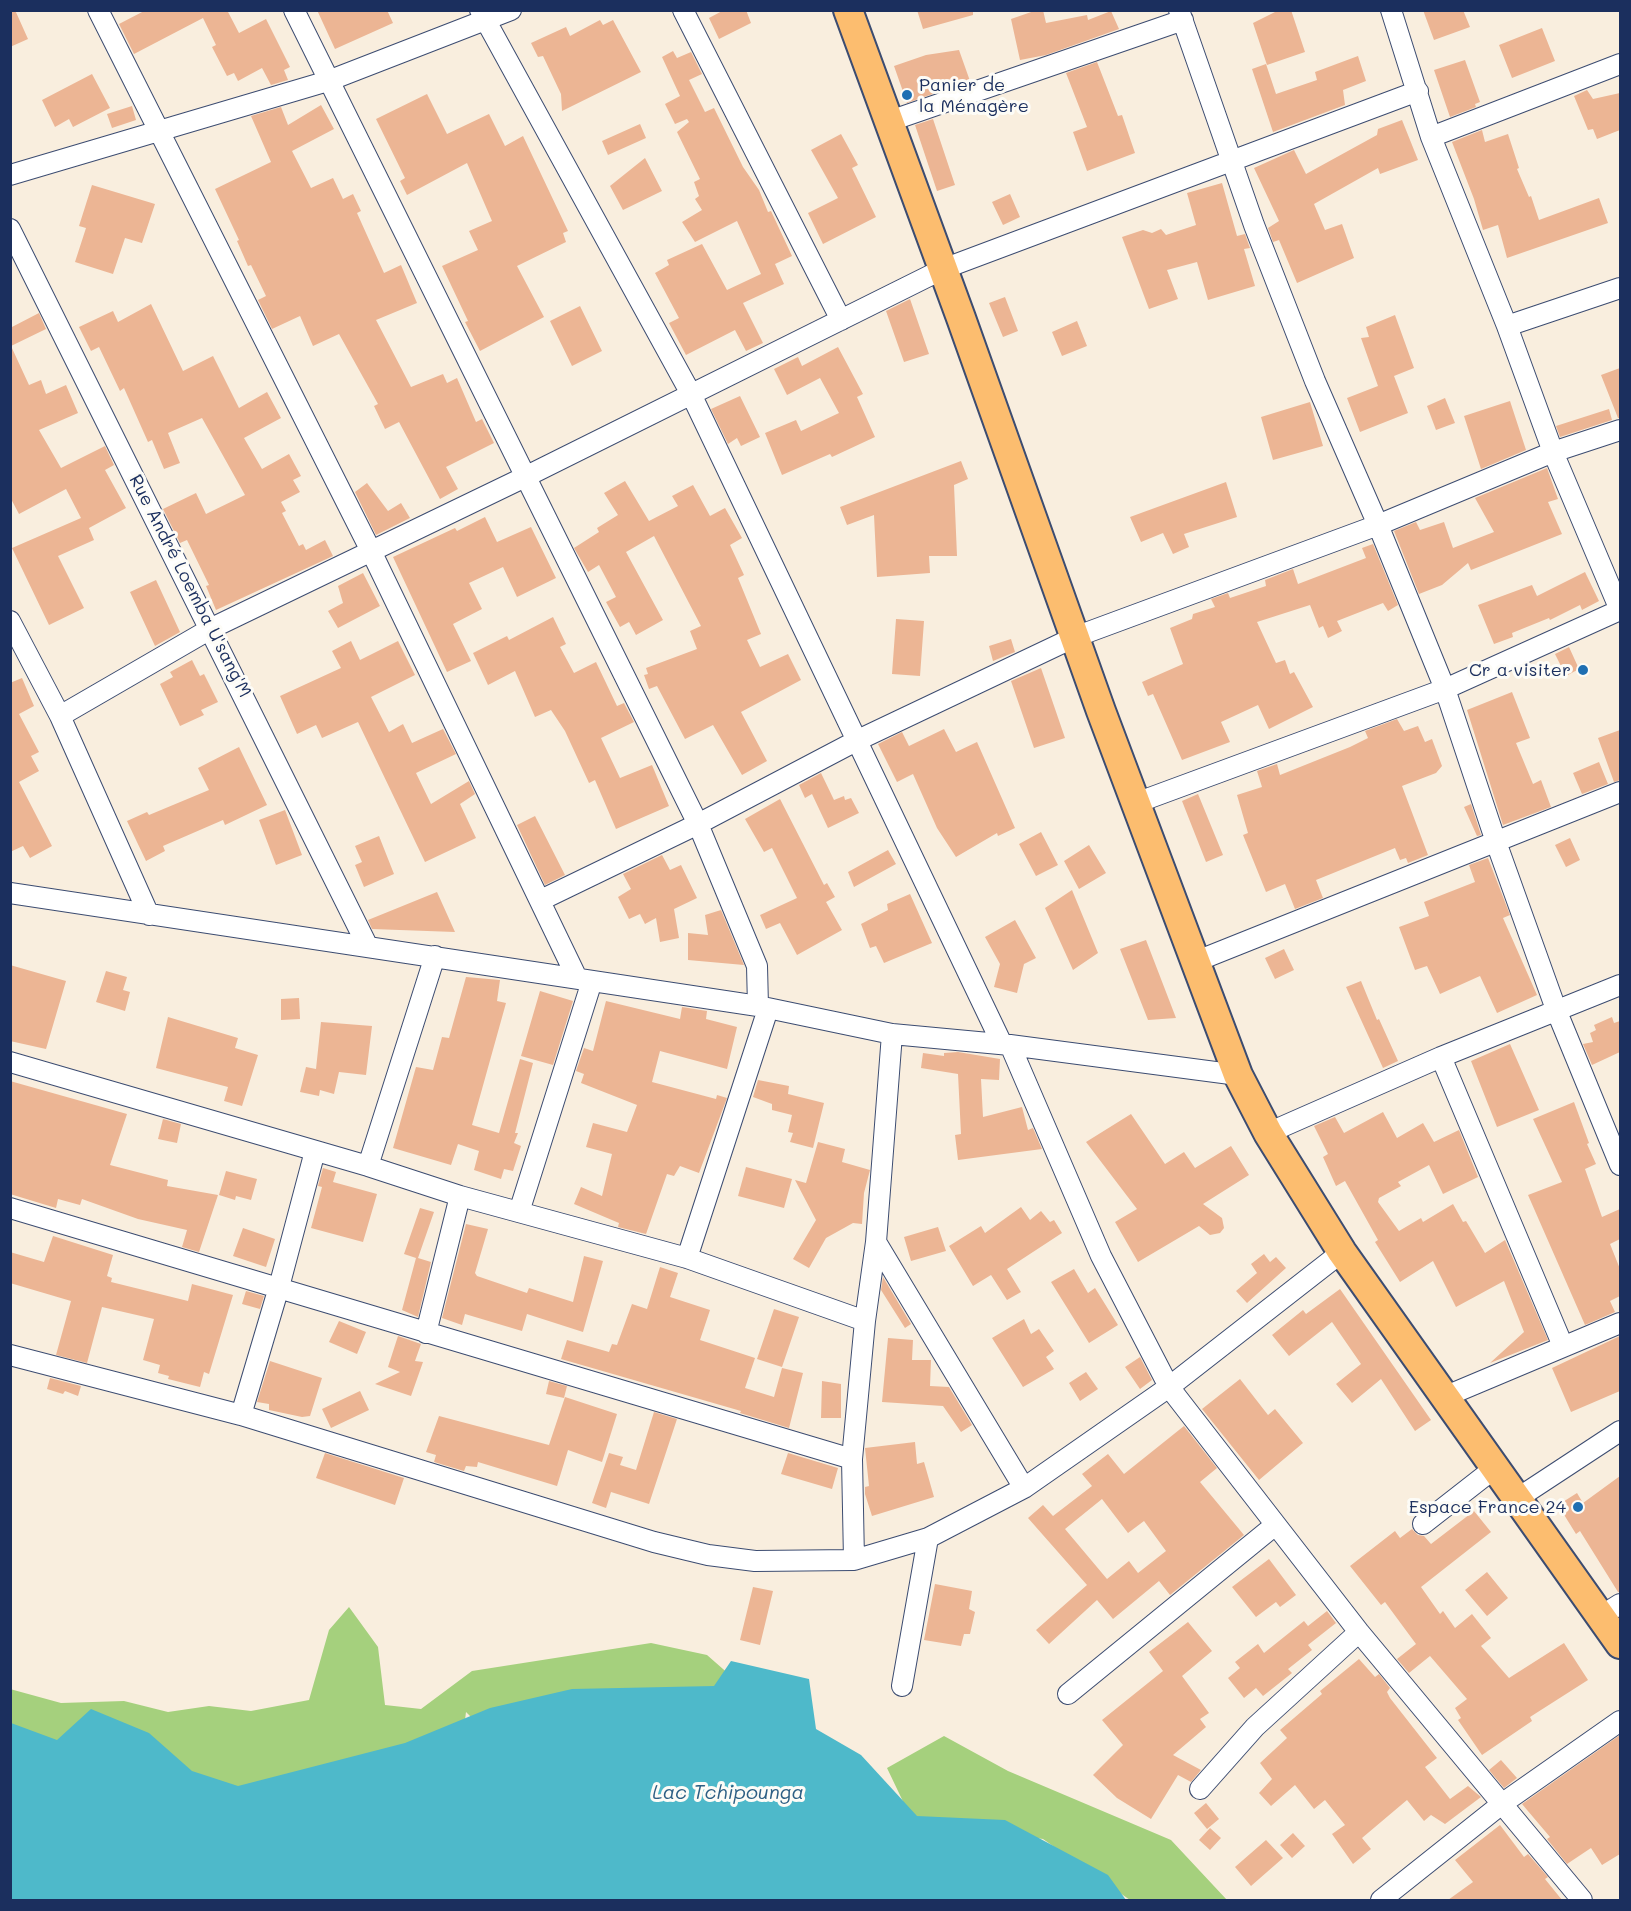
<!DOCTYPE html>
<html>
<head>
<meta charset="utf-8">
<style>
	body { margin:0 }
	#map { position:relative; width:1631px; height:1911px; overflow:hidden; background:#f9eede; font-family:Mali,sans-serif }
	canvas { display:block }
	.frame { position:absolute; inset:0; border:12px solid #1b2f5e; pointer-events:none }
</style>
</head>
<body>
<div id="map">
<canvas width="1631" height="1911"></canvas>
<div class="frame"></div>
</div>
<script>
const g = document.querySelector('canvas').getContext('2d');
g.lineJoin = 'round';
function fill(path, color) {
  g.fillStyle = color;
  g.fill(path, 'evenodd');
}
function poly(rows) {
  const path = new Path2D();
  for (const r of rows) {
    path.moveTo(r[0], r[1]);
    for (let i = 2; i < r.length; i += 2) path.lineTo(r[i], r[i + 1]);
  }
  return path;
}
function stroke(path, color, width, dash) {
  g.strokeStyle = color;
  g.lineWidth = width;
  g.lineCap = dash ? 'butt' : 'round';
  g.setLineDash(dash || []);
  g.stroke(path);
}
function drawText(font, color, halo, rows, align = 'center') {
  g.font = font + ' Mali,sans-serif';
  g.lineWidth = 6;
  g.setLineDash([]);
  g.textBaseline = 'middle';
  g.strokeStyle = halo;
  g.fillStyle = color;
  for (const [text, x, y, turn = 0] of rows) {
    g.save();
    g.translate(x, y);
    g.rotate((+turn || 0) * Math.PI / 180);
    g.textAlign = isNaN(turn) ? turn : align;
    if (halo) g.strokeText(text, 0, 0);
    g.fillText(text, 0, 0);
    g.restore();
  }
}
fill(poly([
	[349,1607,378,1647,385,1705,421,1709,472,1671,651,1643,707,1655,731,1676,721,1702,571,1698,552,1694,494,1740,466,1712,463,1736,248,1793,69,1741,11,1741,10,1689,61,1703,124,1701,168,1712,209,1706,251,1711,309,1700,329,1630],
	[944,1736,1008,1771,1171,1840,1227,1900,1130,1900,1043,1839,951,1826,909,1814,887,1768]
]), '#a5d07d');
fill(poly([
	[731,1661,809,1679,816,1729,861,1755,917,1816,1005,1820,1108,1875,1126,1900,11,1900,11,1723,57,1740,91,1709,149,1733,192,1771,238,1786,405,1743,490,1708,572,1689,714,1686]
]), '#4eb9ca');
fill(poly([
	[10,10,15,10,28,39,10,47],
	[146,10,227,10,239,33,266,19,290,67,284,70,288,80,271,85,262,68,238,81,234,73,227,76,212,47,216,45,203,18,134,54,119,24],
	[317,10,387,10,393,23,335,49],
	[724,10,746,10,751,23,719,39,709,18],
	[917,10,973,10,973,15,923,29],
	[1037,10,1043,10,1046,23,1087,15,1088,20,1111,11,1119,29,1046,55,1020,60,1011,19],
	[1279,10,1291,10,1305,52,1267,65,1253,23],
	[1423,10,1463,10,1470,27,1434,40],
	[600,20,603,25,613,20,641,72,562,111,561,94,543,56,538,57,531,43,566,27,570,36],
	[1542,28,1555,61,1512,78,1499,45],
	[959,50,970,81,907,103,894,66,926,55],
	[673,51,677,58,691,52,702,74,689,80,705,112,714,108,743,167,759,190,768,212,771,211,792,256,775,264,784,284,743,303,763,343,746,351,735,330,686,355,669,323,679,318,655,273,669,265,667,260,702,244,727,290,761,274,737,221,695,242,682,222,702,210,695,199,699,196,694,182,700,179,677,132,689,122,687,119,675,124,665,104,680,96,662,57],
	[1358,56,1366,81,1343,90,1345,105,1273,132,1252,69,1266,64,1276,94,1317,80,1315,72],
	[1465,60,1480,102,1475,104,1476,107,1450,117,1434,70],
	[1097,62,1118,116,1122,115,1135,153,1087,171,1073,132,1087,127,1066,73],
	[92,74,110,108,73,127,69,119,55,127,42,100],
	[1587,90,1593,99,1620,93,1620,130,1597,139,1593,129,1588,130,1574,96],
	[427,94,447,134,489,114,505,146,523,136,568,231,563,233,566,242,517,266,544,317,480,351,465,322,468,321,442,266,478,250,469,231,492,221,467,163,407,195,400,181,405,178,376,119],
	[321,105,334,129,292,151,311,188,333,178,343,199,353,194,361,211,357,213,384,273,401,265,417,303,376,320,411,387,443,374,447,383,457,378,476,422,482,419,494,443,446,467,458,489,440,499,399,422,385,429,374,406,378,404,339,334,313,346,300,316,272,329,258,300,266,296,251,265,248,266,237,241,239,240,215,189,271,162,251,116,281,107,288,125],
	[132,106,136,120,112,128,107,114],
	[933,119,955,185,937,191,915,125],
	[1402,120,1418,160,1380,174,1378,168,1314,204,1325,230,1342,224,1354,258,1297,283,1279,240,1273,242,1268,228,1279,221,1254,168,1294,150,1306,174,1377,135,1378,129],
	[640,124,646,138,608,155,602,141],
	[1482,130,1485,142,1508,134,1519,168,1517,169,1529,197,1531,196,1539,220,1599,198,1608,223,1507,258,1498,225,1483,230,1474,199,1452,142],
	[841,134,858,165,852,168,876,217,823,244,808,213,838,198,811,150],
	[645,158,662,191,623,210,610,186],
	[1222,183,1237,236,1245,234,1250,248,1244,249,1255,286,1208,300,1197,262,1167,270,1178,299,1149,309,1122,237,1143,230,1152,233,1161,229,1166,235,1196,225,1187,193],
	[92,185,155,204,142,243,125,238,113,274,75,262,86,228,79,226],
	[1010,194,1020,217,1003,225,992,202],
	[1005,297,1018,331,1003,337,989,303],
	[910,299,929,354,904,362,886,311],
	[151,304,183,371,213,356,239,408,267,392,281,418,244,438,262,469,289,454,301,476,293,480,300,492,281,502,286,511,282,513,299,546,303,544,306,550,325,540,333,556,216,610,206,586,209,585,187,540,180,543,163,509,196,493,206,514,245,495,202,418,168,433,180,463,164,469,152,440,148,442,124,388,120,391,99,347,91,351,79,327,113,311,118,322],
	[580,306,602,351,572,366,550,321],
	[39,313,46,329,11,346,29,385,41,380,46,394,66,385,78,413,39,430,61,468,105,446,114,465,105,470,126,508,89,528,94,540,58,556,84,608,49,625,12,548,81,518,66,489,19,514,10,497,10,328],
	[1395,315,1414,368,1394,376,1408,413,1360,432,1347,398,1378,386,1361,338,1369,337,1366,327],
	[1077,321,1087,346,1062,356,1052,332],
	[838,347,863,394,857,397,875,437,832,457,830,454,782,475,765,433,796,420,801,431,839,413,820,378,787,395,774,369,798,357,802,366],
	[1620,368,1620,418,1618,418,1601,375],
	[740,396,760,437,741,446,737,438,728,444,711,409],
	[1445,398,1455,423,1436,430,1427,406],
	[1510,401,1526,450,1481,469,1464,416],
	[1310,402,1323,446,1273,460,1261,417],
	[1609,409,1612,420,1560,437,1556,426],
	[961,461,968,479,954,485,957,556,929,556,930,573,877,577,874,515,847,525,840,507],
	[1547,468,1558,499,1548,502,1562,534,1471,570,1468,563,1442,585,1419,594,1394,531,1416,522,1420,530,1444,522,1453,548,1494,532,1475,498],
	[625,481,649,521,678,506,672,496,693,485,710,516,725,508,742,538,730,545,744,575,738,578,761,634,747,640,760,667,788,654,801,680,741,712,767,761,742,775,713,725,685,739,657,686,649,689,644,675,648,674,646,668,697,649,690,631,701,626,654,536,626,552,663,620,636,635,629,622,620,627,606,602,616,597,599,565,588,572,574,548,599,532,597,528,618,515,604,493],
	[1226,482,1237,517,1184,534,1189,547,1173,554,1163,533,1141,542,1130,517],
	[367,483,388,511,401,503,410,518,376,535,355,492],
	[485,517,497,542,531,527,556,578,517,597,503,567,469,583,482,609,453,624,471,661,447,672,393,557,455,528,457,531],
	[1373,544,1398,605,1388,611,1383,603,1337,621,1342,631,1328,638,1323,626,1319,628,1310,605,1257,622,1276,663,1285,660,1290,674,1294,672,1313,707,1269,729,1258,705,1221,722,1230,742,1182,760,1153,694,1148,696,1142,682,1183,664,1170,628,1192,619,1193,614,1215,607,1211,599,1228,593,1230,598,1266,586,1265,580,1293,569,1298,584,1366,558,1362,548],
	[1585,572,1599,601,1582,610,1580,605,1550,620,1549,618,1512,633,1513,637,1494,644,1478,605,1532,585,1537,596],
	[363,573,380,606,338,628,328,611,343,603,338,586],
	[156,580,180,632,155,646,130,592],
	[553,617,566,644,560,647,574,673,596,662,617,706,624,703,634,722,601,738,620,778,652,765,669,806,616,829,595,780,589,783,565,731,551,710,535,717,515,671,488,685,473,653,507,636,509,640],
	[896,619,924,621,920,676,892,674],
	[1011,639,1015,652,993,661,989,646],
	[351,641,360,660,398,641,415,675,371,697,389,732,403,724,412,743,443,729,456,754,416,773,431,804,469,781,475,794,460,804,476,838,425,862,358,722,322,738,316,725,297,734,280,696,341,668,332,651],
	[1569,647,1579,669,1566,676,1555,654],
	[192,660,200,676,204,674,218,702,201,710,204,715,180,726,160,684,173,677,170,672],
	[1041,668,1065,738,1034,748,1011,681],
	[22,678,34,706,19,714,39,752,31,756,39,771,19,782,52,846,30,858,23,846,10,852,10,683],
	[1512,692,1530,738,1516,743,1533,784,1541,780,1551,807,1503,825,1467,710],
	[1397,719,1404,731,1418,726,1425,742,1432,739,1442,766,1436,773,1402,786,1428,855,1408,863,1406,858,1400,860,1395,848,1316,880,1323,898,1295,909,1285,884,1266,892,1243,835,1248,833,1237,795,1262,787,1257,771,1277,764,1280,775,1350,747,1368,738,1365,731],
	[944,729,956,752,977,742,1015,828,998,836,997,833,956,857,937,828,913,774,897,782,878,744,902,732,909,746],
	[1620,730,1620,780,1614,782,1598,738],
	[239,747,267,805,225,825,223,820,163,846,165,851,146,861,127,821,147,812,149,815,209,790,198,768],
	[1599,762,1608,784,1582,794,1573,773],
	[821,773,834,800,844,796,845,800,851,798,859,813,828,828,812,794,805,798,799,785],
	[1198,794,1223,855,1206,862,1182,801],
	[780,799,824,885,827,883,835,897,826,902,842,930,797,955,780,923,766,929,760,915,797,898,772,848,764,852,745,819],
	[1471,804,1481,835,1477,836,1464,807],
	[285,810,302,855,276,865,259,820],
	[535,816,565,875,545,885,517,825],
	[1041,832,1058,865,1036,876,1019,844],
	[379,836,394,874,364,887,355,865,362,862,355,846],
	[1570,838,1580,860,1566,867,1555,845],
	[1089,845,1106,873,1079,889,1064,861],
	[888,850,896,864,854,887,848,872],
	[662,855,670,870,681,865,697,898,674,909,679,938,660,942,656,918,645,924,640,914,629,919,618,897,631,889,623,874],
	[1488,858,1510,915,1503,918,1537,995,1497,1013,1480,976,1440,994,1427,966,1415,970,1399,927,1429,916,1424,902,1475,882,1469,865],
	[1072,890,1098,953,1073,970,1045,908],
	[437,892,455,932,372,929,368,920],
	[910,894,932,943,884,963,876,946,870,948,861,924,888,910,887,904],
	[721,910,744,965,688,960,688,933,708,935,705,915],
	[1015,920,1036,958,1024,964,1017,993,994,987,1000,964,985,937],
	[1146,940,1176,1018,1148,1020,1120,949],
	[1284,949,1294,970,1275,979,1265,958],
	[10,965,66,981,46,1049,10,1041],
	[106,971,127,977,123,990,130,992,125,1011,96,1002],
	[466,977,500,980,497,1001,506,1003,472,1125,499,1133,520,1059,533,1063,515,1133,518,1133,514,1143,521,1146,513,1171,504,1169,501,1179,474,1170,479,1151,458,1144,451,1165,393,1148,416,1067,433,1070,442,1037,449,1038],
	[1361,981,1377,1020,1379,1019,1398,1061,1383,1068,1346,987],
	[540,991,573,1001,553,1065,521,1056],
	[299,998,300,1019,281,1020,281,999],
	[606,1001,680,1019,682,1007,707,1011,706,1019,737,1027,727,1069,660,1051,652,1082,716,1099,717,1095,727,1098,699,1173,680,1166,674,1176,667,1174,646,1234,618,1227,619,1223,574,1204,581,1187,602,1196,612,1154,586,1147,593,1123,627,1132,637,1105,581,1083,584,1074,576,1071,584,1048,593,1051],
	[168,1017,238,1038,235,1048,258,1055,242,1106,224,1101,228,1087,156,1068],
	[1612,1017,1614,1023,1620,1021,1620,1052,1592,1065,1583,1044,1593,1042,1590,1033,1596,1030,1594,1025],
	[321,1022,372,1026,366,1075,339,1072,334,1094,320,1090,319,1096,300,1092,306,1067,316,1069],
	[1510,1044,1539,1110,1497,1127,1471,1061],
	[958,1052,1000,1059,999,1080,981,1079,983,1117,1022,1107,1028,1130,1033,1128,1042,1149,958,1160,955,1135,961,1134,958,1074,921,1068,923,1053,944,1056,944,1053],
	[758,1080,789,1086,788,1094,824,1103,813,1148,790,1142,793,1133,788,1132,792,1115,772,1110,772,1104,753,1097],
	[10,1081,127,1114,110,1165,168,1180,167,1186,218,1195,199,1252,182,1247,187,1230,138,1219,82,1199,80,1205,58,1199,56,1208,10,1194],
	[1574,1102,1589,1143,1587,1144,1596,1164,1585,1169,1602,1217,1620,1209,1620,1239,1610,1244,1620,1269,1620,1296,1610,1301,1615,1312,1585,1325,1528,1195,1562,1182,1533,1119],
	[1383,1112,1397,1138,1423,1123,1434,1142,1459,1130,1478,1177,1443,1194,1429,1165,1398,1182,1401,1186,1379,1198,1378,1202,1399,1231,1421,1218,1423,1222,1453,1204,1463,1222,1466,1221,1485,1253,1505,1240,1548,1340,1490,1363,1524,1332,1504,1281,1456,1307,1433,1261,1400,1282,1375,1242,1378,1240,1345,1181,1336,1186,1323,1157,1328,1154,1314,1126,1335,1117,1344,1133],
	[1131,1114,1165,1164,1184,1152,1195,1168,1231,1146,1249,1175,1203,1204,1222,1218,1224,1228,1220,1233,1210,1235,1199,1226,1138,1262,1115,1222,1137,1209,1086,1142],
	[163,1119,181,1124,177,1143,158,1139],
	[818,1142,845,1149,842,1162,870,1170,864,1193,862,1224,853,1223,826,1238,809,1268,793,1259,816,1220,795,1180,806,1183],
	[746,1167,792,1179,784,1208,738,1196],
	[323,1168,336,1172,333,1182,377,1194,363,1242,311,1228,322,1187,318,1186],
	[226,1171,257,1179,251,1200,236,1196,235,1200,219,1195],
	[1021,1207,1030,1220,1041,1211,1050,1222,1054,1220,1062,1233,1007,1269,1021,1292,1007,1300,991,1275,973,1286,949,1246,981,1226,985,1233],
	[420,1208,434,1212,418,1258,431,1262,418,1317,402,1310,416,1258,404,1254],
	[466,1224,488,1229,475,1273,477,1276,527,1293,529,1288,573,1302,584,1256,603,1261,583,1332,527,1314,522,1331,465,1314,462,1325,442,1318],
	[938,1227,946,1251,911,1261,904,1237],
	[243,1228,275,1239,266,1267,233,1256],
	[53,1236,113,1255,107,1276,112,1278,111,1282,188,1301,192,1284,233,1295,209,1374,204,1372,200,1387,168,1379,169,1376,158,1373,160,1365,143,1360,154,1319,102,1307,87,1363,56,1355,71,1301,10,1283,10,1252,44,1262],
	[1264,1254,1270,1262,1276,1257,1286,1268,1247,1303,1236,1291,1257,1273,1251,1264],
	[660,1267,678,1273,670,1297,710,1310,700,1340,755,1358,745,1388,774,1397,782,1368,803,1373,789,1428,740,1413,741,1411,561,1359,567,1340,609,1352,612,1344,617,1345,632,1304,647,1309],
	[1074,1269,1088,1293,1095,1288,1118,1325,1089,1343,1051,1282],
	[883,1277,911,1324,905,1328,881,1290],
	[1340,1289,1431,1420,1415,1431,1381,1379,1352,1403,1336,1384,1361,1364,1332,1322,1289,1356,1272,1335,1303,1310,1306,1314],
	[246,1291,264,1296,260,1309,242,1304],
	[774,1309,799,1317,782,1367,757,1359],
	[1024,1319,1031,1334,1039,1329,1054,1351,1046,1357,1054,1369,1023,1387,992,1338],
	[339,1321,366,1332,357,1354,329,1342],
	[398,1336,421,1344,415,1361,423,1362,411,1396,375,1384,400,1372,388,1367],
	[1620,1336,1620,1391,1571,1412,1552,1368],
	[888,1338,913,1340,912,1360,931,1360,930,1386,949,1387,972,1425,961,1432,943,1406,882,1402],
	[1140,1357,1152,1380,1140,1389,1125,1367],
	[270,1361,322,1378,310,1416,302,1417,269,1410,269,1404,257,1402],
	[1086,1372,1098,1389,1080,1401,1069,1383],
	[50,1378,81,1386,78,1396,65,1391,63,1394,47,1389],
	[1240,1379,1268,1415,1275,1409,1303,1443,1259,1480,1202,1409],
	[549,1381,567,1386,564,1398,546,1394],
	[822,1381,841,1384,841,1418,821,1418],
	[360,1391,369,1410,331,1428,322,1409],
	[565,1397,617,1414,602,1462,568,1450,557,1486,478,1462,477,1467,466,1466,464,1471,434,1462,436,1455,426,1452,439,1416,549,1445],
	[654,1412,677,1419,649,1504,611,1492,606,1508,592,1503,609,1453,623,1457,620,1465,636,1470],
	[1184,1426,1217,1468,1200,1482,1244,1535,1170,1595,1159,1581,1113,1619,1097,1600,1049,1644,1036,1630,1087,1585,1028,1518,1043,1505,1053,1516,1092,1486,1082,1474,1108,1454,1124,1474],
	[1102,1499,1128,1533,1144,1521,1166,1551,1138,1573,1129,1561,1107,1579,1065,1529],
	[915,1442,917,1464,924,1462,934,1497,872,1516,865,1494,865,1487,869,1486,865,1448],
	[325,1453,404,1478,395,1505,316,1478],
	[788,1453,838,1468,832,1489,781,1474],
	[1620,1476,1620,1592,1618,1592,1580,1531,1576,1534,1558,1505,1577,1493,1583,1503],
	[1474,1511,1491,1532,1421,1587,1440,1614,1443,1611,1455,1628,1472,1614,1491,1638,1481,1646,1509,1678,1564,1643,1588,1680,1530,1717,1532,1721,1482,1755,1458,1720,1461,1718,1455,1708,1467,1699,1430,1656,1409,1673,1397,1659,1416,1644,1385,1602,1381,1605,1350,1566,1395,1531,1400,1538,1412,1529,1418,1535,1424,1536,1431,1544],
	[1269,1559,1296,1595,1280,1607,1276,1602,1256,1617,1232,1587],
	[1487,1572,1508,1598,1487,1616,1465,1590],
	[935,1584,972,1591,969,1609,975,1612,970,1634,964,1634,961,1646,924,1640],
	[753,1587,773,1591,760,1645,740,1640],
	[1327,1611,1336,1623,1308,1645,1312,1650,1288,1669,1292,1673,1263,1696,1256,1688,1244,1698,1228,1678,1240,1668,1235,1662,1258,1644,1264,1653,1304,1621,1308,1626],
	[1188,1622,1212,1651,1182,1676,1209,1713,1200,1719,1206,1727,1173,1755,1201,1770,1191,1782,1178,1775,1151,1819,1117,1798,1093,1775,1123,1745,1102,1720,1163,1671,1149,1652],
	[1359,1659,1375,1677,1379,1674,1390,1688,1387,1692,1390,1698,1437,1758,1425,1767,1450,1799,1468,1786,1481,1797,1445,1824,1431,1815,1424,1821,1407,1800,1362,1838,1371,1849,1353,1864,1332,1834,1345,1825,1325,1800,1314,1809,1295,1785,1271,1806,1259,1793,1272,1779,1260,1763,1287,1738,1280,1730,1322,1694,1320,1691],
	[1620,1735,1620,1854,1602,1865,1591,1848,1567,1864,1547,1839,1550,1837,1522,1804],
	[1501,1760,1517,1778,1504,1788,1489,1770],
	[1206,1803,1219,1819,1207,1829,1194,1813],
	[1500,1825,1524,1857,1528,1854,1548,1877,1545,1879,1562,1900,1448,1900,1473,1882,1455,1860],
	[1210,1828,1221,1838,1210,1850,1199,1840],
	[1293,1833,1305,1846,1292,1858,1280,1845],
	[1266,1840,1283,1858,1251,1886,1235,1867]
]), '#ecb594');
const minor = poly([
	[98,10,371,551,577,978],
	[294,10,698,824,757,966,758,1006],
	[480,10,691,394,1002,1044],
	[683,10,841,320],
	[1179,10,1254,225,1315,381,1378,525,1445,689,1496,842,1557,1012,1620,1165],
	[890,121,1183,20],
	[1431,137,1620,64],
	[10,175,328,81,511,10],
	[10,229,367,945],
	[1507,326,1620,288],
	[10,621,60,716,149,915],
	[60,716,212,628,527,476,943,269,1418,91],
	[1136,803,1445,689,1620,610,1553,452,1507,326,1431,137,1391,10],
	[10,893,758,1006,892,1034,1010,1045,1238,1075],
	[541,900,698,824,856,741,1075,637,1378,525,1553,452,1620,430],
	[1197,961,1620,792],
	[1010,1045,1101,1256,1169,1387,1359,1632,1582,1900],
	[1441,1057,1563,1346],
	[10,1062,368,1166,460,1196,687,1258,865,1321],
	[1268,1133,1441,1057,1620,985],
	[368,1166,435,956],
	[10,1208,852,1459],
	[519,1212,592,981],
	[876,1242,1024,1488],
	[687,1258,768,1009],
	[426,1333,460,1196],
	[10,1355,241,1415,654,1542,708,1555,755,1561,854,1560,928,1538,1024,1488,1169,1387,1342,1252],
	[1444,1397,1620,1323],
	[241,1415,279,1287,315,1151],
	[1518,1498,1620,1431],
	[1423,1524,1496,1467],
	[854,1560,852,1459,865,1321,876,1242,892,1034],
	[1601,1616,1620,1604],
	[902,1686,928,1538],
	[1068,1694,1274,1526],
	[1200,1789,1255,1727,1359,1632],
	[1381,1900,1503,1803,1620,1721]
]);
const highway = poly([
	[848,10,961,318,1101,711,1238,1075,1268,1133,1342,1252,1620,1644]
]);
stroke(minor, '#3c4c71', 22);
stroke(highway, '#3c4c71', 32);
stroke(minor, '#fff', 20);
stroke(highway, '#fcbd6f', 28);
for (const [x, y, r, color] of [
	[907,95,6,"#1f6fb2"],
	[1583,670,6,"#1f6fb2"],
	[1578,1507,6,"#1f6fb2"]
]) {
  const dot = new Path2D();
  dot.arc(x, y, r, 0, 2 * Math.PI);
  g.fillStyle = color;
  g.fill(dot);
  stroke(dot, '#fdfcf7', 2);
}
drawText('18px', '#1b2f5e', '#fdfcf7', [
	["Panier de",919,85,"left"],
	["la Ménagère",919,106,"left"],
	["Cr a visiter",1571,670],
	["Espace France 24",1566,1507]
], 'right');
drawText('18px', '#1b2f5e', '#fdfcf7', [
	["Rue André Loemba U'sang'M",190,586,63]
]);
drawText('italic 20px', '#2d5f84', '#fdfcf7', [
	["Lac Tchipounga",728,1793]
]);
</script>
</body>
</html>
